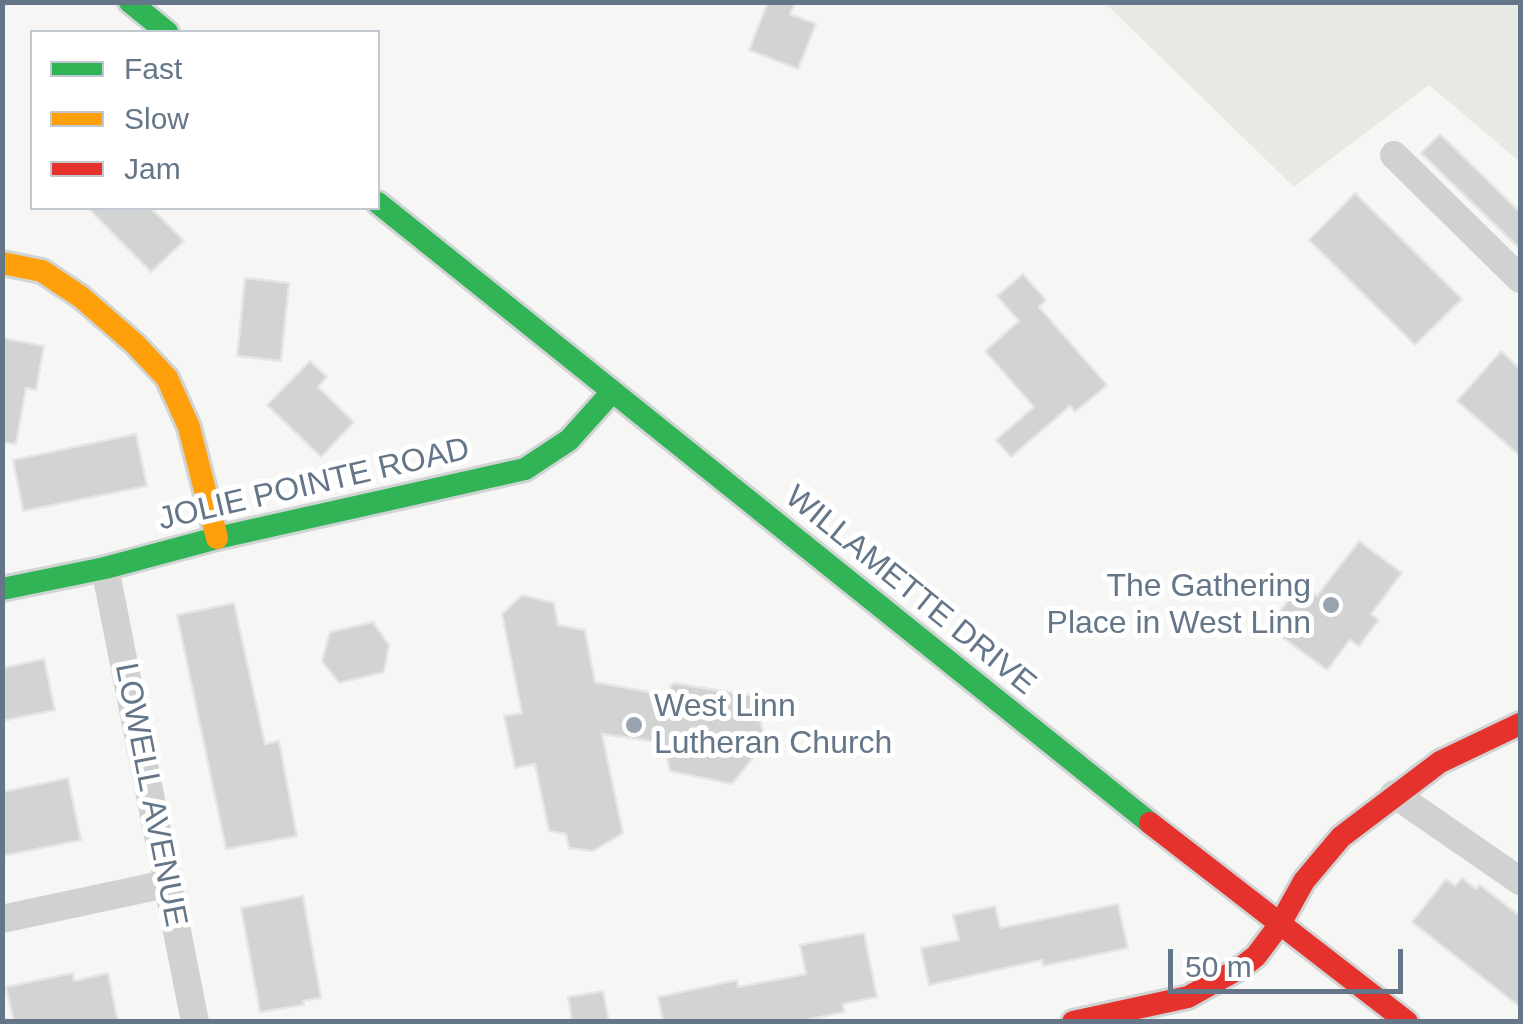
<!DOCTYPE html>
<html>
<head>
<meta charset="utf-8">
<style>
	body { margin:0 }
	#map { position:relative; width:1523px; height:1024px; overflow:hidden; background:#f6f7f5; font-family:Arial,sans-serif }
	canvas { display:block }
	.frame { position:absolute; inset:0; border:5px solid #647688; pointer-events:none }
	.legend { position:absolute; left:30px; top:30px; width:350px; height:180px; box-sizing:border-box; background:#fff; border:2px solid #c1c8cf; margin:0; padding:12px 18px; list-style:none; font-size:30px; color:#647688 }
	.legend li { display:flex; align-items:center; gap:20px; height:50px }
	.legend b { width:50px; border:2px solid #c1c8cf }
	.scale { position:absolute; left:1168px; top:949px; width:235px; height:45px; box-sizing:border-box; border:5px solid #647688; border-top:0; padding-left:12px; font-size:30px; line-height:35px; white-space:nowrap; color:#647688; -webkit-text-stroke:8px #fff; paint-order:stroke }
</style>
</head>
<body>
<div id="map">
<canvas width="1523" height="1024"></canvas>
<div class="frame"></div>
<ul class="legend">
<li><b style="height:12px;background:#30b455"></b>Fast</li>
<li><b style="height:12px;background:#ff9f0a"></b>Slow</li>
<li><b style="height:12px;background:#e5322d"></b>Jam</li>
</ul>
<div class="scale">50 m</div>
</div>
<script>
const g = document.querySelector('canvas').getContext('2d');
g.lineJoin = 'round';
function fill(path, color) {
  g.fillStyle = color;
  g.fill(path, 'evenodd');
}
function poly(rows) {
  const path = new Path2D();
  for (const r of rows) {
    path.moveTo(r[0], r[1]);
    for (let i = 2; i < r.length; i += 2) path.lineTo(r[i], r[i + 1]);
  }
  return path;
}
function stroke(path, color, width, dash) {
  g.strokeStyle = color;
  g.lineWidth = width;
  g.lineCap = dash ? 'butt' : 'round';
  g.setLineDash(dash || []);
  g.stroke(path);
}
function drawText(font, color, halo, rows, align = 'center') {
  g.font = font + ' Arial,sans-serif';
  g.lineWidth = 10;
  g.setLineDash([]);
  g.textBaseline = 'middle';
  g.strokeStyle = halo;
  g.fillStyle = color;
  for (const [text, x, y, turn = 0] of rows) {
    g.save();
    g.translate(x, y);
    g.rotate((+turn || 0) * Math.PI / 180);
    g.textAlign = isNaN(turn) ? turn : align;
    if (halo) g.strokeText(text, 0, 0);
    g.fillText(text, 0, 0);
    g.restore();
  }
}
fill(poly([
	[1105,3,1520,3,1520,162,1429,85,1294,187]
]), '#e6eae3');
const building = poly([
	[768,2,795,2,790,14,816,24,798,69,749,50,768,2],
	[1440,134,1520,212,1520,249,1421,153,1440,134],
	[1355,193,1462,299,1415,345,1309,240,1355,193],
	[88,208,151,208,184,241,151,272,88,208],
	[1023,274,1046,300,1039,307,1107,385,1075,412,1070,406,1011,457,996,440,1034,407,985,351,1019,321,997,296,1023,274],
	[245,278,289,283,281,361,237,356,245,278],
	[2,338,44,346,36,390,26,388,16,444,2,443,2,338],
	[1501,351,1520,369,1520,456,1457,401,1501,351],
	[310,361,327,377,318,387,354,422,321,457,267,405,310,361],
	[136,434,147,486,23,511,13,460,136,434],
	[1359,541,1402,573,1371,614,1379,620,1359,646,1350,640,1327,670,1268,627,1301,584,1317,596,1359,541],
	[522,595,554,603,558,625,585,630,595,682,665,695,673,683,753,696,766,742,732,784,670,771,664,743,602,734,623,833,593,851,569,848,566,834,549,831,535,764,515,768,504,716,522,713,502,614,522,595],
	[234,603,265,744,279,741,297,836,226,849,177,615,234,603],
	[373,622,389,645,384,672,339,683,322,661,330,632,373,622],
	[44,659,55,710,2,721,2,668,44,659],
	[68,778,81,840,2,856,2,792,68,778],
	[1462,878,1476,889,1480,885,1520,916,1520,1007,1412,922,1446,879,1455,886,1462,878],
	[303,896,321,998,303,1001,304,1005,260,1012,241,908,303,896],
	[1118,904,1128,948,1043,966,1042,960,929,985,921,948,959,940,953,915,995,906,1000,928,1118,904],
	[864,933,877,997,843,1004,844,1012,797,1022,663,1022,658,997,737,980,738,987,806,974,800,945,864,933],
	[73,973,74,981,108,973,118,1022,14,1022,6,987,73,973],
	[603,991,609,1022,572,1022,568,997,603,991]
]);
fill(building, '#d2d3d3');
stroke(building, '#e6e6e5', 2.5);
const fast = poly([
	[130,2,167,32],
	[378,203,1150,823],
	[2,589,105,568,217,538,525,469,569,440,612,392]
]);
const slow = poly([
	[2,263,42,271,81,297,135,344,167,378,189,427,217,538]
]);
const jam = poly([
	[1150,823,1407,1022],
	[1073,1022,1188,997,1242,967,1256,956,1280,924,1304,881,1341,837,1440,762,1520,724]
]);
stroke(fast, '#d1d4d5', 28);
stroke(slow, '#d1d4d5', 28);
stroke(jam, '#d1d4d5', 28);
stroke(poly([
	[1394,155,1520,279],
	[105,568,195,1022],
	[1394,794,1520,881],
	[2,919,166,884]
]), '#d0d2d2', 28);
stroke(fast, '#30b455', 22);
stroke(slow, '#ff9f0a', 22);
stroke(jam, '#e5322d', 22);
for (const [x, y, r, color] of [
	[1331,605,10,"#97a3ae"],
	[634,725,10,"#97a3ae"]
]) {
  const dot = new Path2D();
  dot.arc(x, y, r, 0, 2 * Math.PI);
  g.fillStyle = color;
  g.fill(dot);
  stroke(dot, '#fff', 4);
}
drawText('32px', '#647688', '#fff', [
	["JOLIE POINTE ROAD",314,485,-13],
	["WILLAMETTE DRIVE",910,591,39],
	["LOWELL AVENUE",150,795,79]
]);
drawText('32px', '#647688', '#fff', [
	["The Gathering",1311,587],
	["Place in West Linn",1311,624],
	["West Linn",654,707,"left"],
	["Lutheran Church",654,744,"left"]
], 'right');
</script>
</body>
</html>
